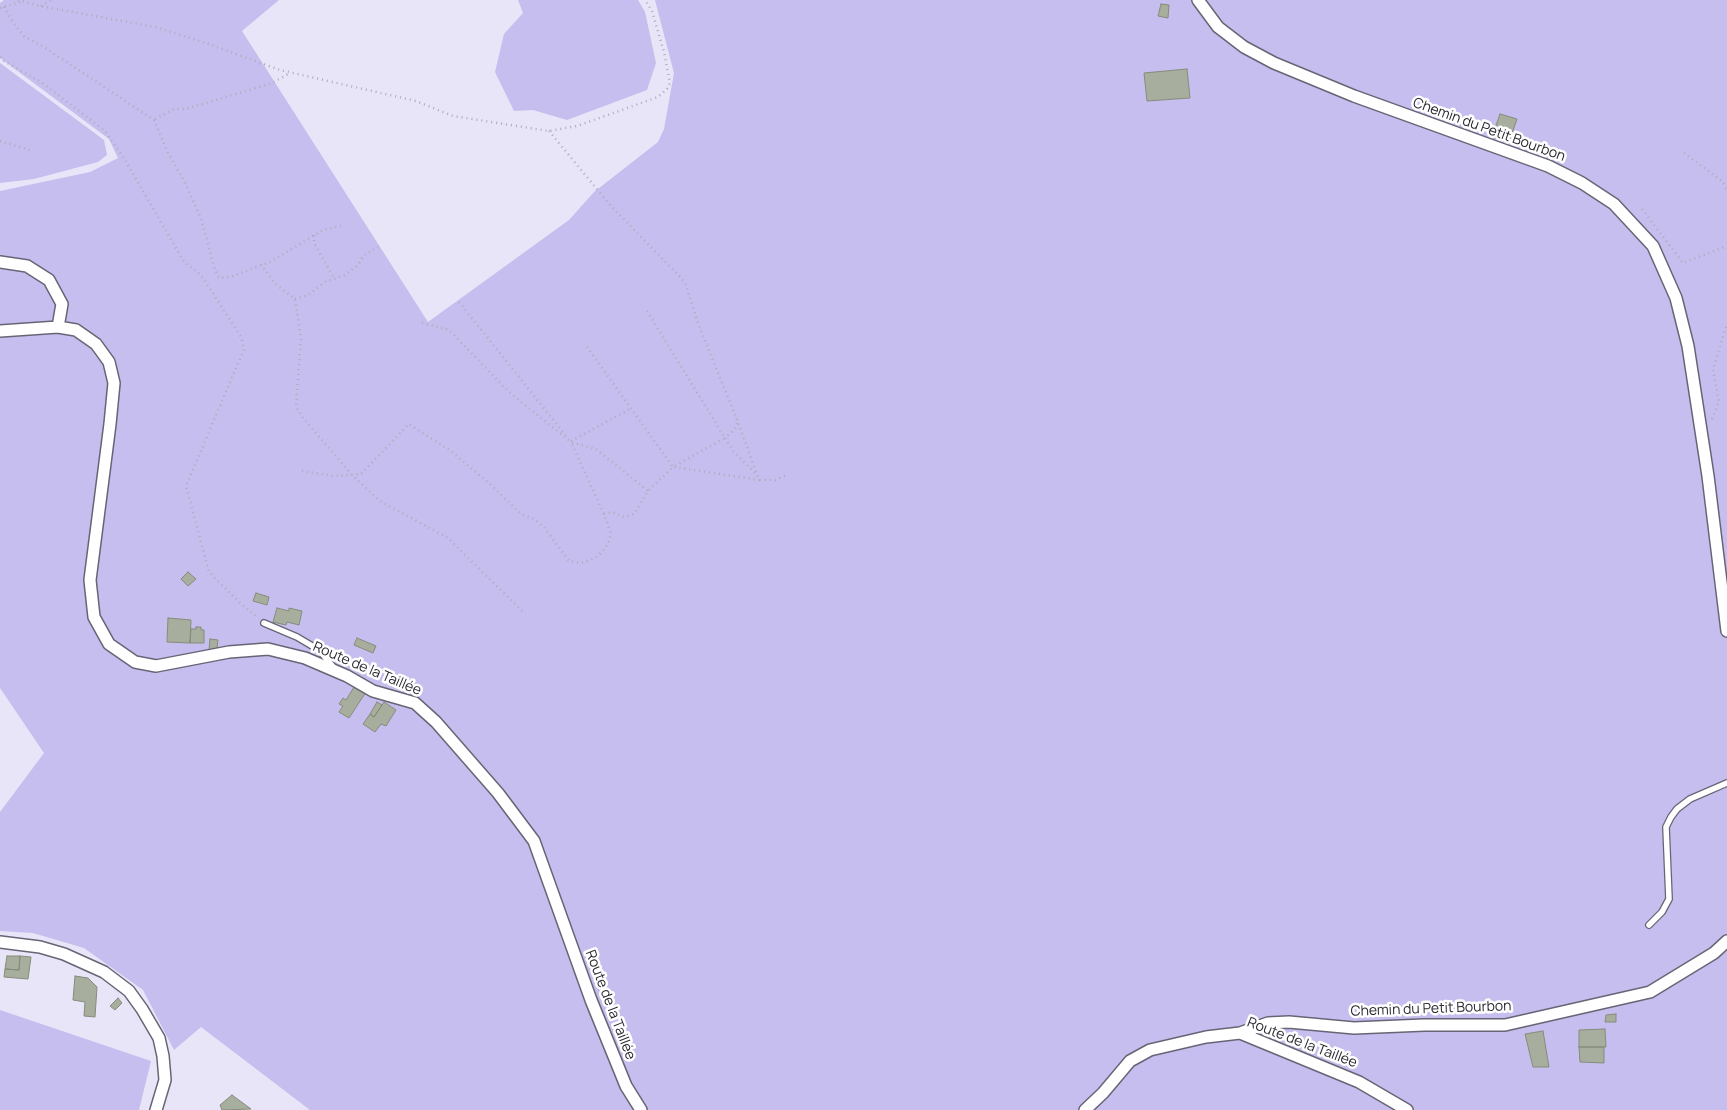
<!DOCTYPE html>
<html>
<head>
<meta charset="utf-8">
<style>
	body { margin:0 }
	canvas { display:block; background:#e7e5f7 }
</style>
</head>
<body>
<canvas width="1727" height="1110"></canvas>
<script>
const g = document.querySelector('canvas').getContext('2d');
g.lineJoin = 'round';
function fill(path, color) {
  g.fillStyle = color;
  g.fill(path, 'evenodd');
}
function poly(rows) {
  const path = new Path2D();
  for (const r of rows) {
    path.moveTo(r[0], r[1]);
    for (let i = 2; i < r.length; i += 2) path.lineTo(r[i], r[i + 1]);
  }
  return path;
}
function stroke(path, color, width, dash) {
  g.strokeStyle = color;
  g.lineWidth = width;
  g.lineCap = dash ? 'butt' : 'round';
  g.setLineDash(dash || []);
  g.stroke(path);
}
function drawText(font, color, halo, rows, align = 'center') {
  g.font = font + ' Manrope,sans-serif';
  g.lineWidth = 5;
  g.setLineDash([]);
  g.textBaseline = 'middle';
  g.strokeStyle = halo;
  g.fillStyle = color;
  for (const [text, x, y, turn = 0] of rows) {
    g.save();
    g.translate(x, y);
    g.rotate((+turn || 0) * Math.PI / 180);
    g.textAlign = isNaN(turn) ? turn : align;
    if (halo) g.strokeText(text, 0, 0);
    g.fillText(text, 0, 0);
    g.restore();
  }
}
fill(poly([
	[4,0,279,0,242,31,428,322,569,220,594,192,658,142,664,129,674,73,655,0,1727,0,1727,1110,310,1110,201,1027,174,1050,143,990,84,948,33,933,0,931,0,812,44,753,0,688,0,191,90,172,118,158,109,139,0,58,0,3],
	[518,0,638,0,645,12,656,63,647,90,567,120,533,110,514,111,495,72,504,34,523,13],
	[0,63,104,140,107,155,98,162,34,179,0,183],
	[0,1010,151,1061,139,1110,0,1110]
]), '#c6beee');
const building = poly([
	[1161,4,1169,5,1168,18,1158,16,1161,4],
	[1187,69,1190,98,1147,101,1144,73,1187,69],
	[1500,114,1517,119,1509,142,1492,137,1500,114],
	[188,572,196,579,188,586,181,579,188,572],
	[256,593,269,597,267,605,253,601,256,593],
	[277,608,289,611,289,608,302,611,299,625,287,622,286,625,273,622,277,608],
	[168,618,191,620,190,643,167,642,168,618],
	[196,627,201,627,201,630,204,630,204,643,190,643,191,629,196,629,196,627],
	[357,638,376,646,373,653,354,645,357,638],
	[210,639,218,640,217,648,209,650,210,639],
	[356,684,366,692,349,718,339,712,343,706,339,704,343,698,346,700,356,684],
	[377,702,382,705,374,717,370,714,377,702],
	[384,702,396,710,386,726,381,724,375,732,363,724,370,714,374,717,384,702],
	[7,956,20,956,19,970,5,969,7,956],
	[20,956,31,957,28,979,4,977,5,969,19,970,20,956],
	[75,976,88,978,97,987,95,1017,84,1016,85,1002,73,1000,75,976],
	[118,998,122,1003,115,1010,110,1006,118,998],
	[1616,1014,1616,1022,1605,1022,1606,1015,1616,1014],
	[1605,1029,1606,1047,1579,1047,1579,1030,1605,1029],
	[1543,1031,1549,1067,1533,1067,1525,1034,1543,1031],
	[1579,1047,1604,1047,1604,1063,1580,1062,1579,1047],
	[232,1095,251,1109,222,1110,220,1105,232,1095]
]);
fill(building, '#a7ae9d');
stroke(building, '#868c7c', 1);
const service = poly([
	[264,623,297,637,319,650,334,668],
	[1649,925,1662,912,1669,899,1666,827,1671,817,1677,809,1690,799,1727,783]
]);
const minor = poly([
	[1198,0,1218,27,1244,47,1274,63,1354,96,1548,166,1582,183,1614,204,1653,246,1676,298,1688,346,1708,476,1727,631],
	[0,262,27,266,49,280,62,304,58,327],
	[0,331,58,327,76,330,96,344,109,362,114,383,110,424,90,580,94,617,109,644,135,662,156,666,229,652,268,649,305,658,347,676,373,691,415,703,436,722,498,793,534,841,591,1000,626,1086,641,1110],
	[0,942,40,947,64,954,104,972,129,991,142,1009,159,1038,163,1056,165,1080,156,1110],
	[1240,1033,1268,1023,1289,1022,1354,1028,1424,1025,1505,1025,1650,992,1714,953,1727,941],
	[1085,1110,1103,1093,1130,1061,1150,1050,1206,1037,1240,1033,1359,1082,1407,1110]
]);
stroke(service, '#676575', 8);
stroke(minor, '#676575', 14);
stroke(poly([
	[18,0,40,6,155,27,206,43,280,70,416,101,453,116,549,131,577,126,658,97,667,89,670,83,664,52,652,11,645,0],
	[41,6,51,0],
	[4,7,14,24,24,36,44,47,154,120,168,153,183,179,201,218,214,267,219,278,230,277,270,262,323,230,341,226],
	[0,8,20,2],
	[0,57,4,61,41,82,105,131,125,160,184,262,201,275,241,337,244,349,186,486,209,572,240,603,257,617],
	[155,119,174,109,186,109,272,83,290,73],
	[549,131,610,205,685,282,699,326,738,422,757,475,760,480,775,480,787,475],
	[0,141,33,151],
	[1684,153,1723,182,1727,192],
	[1642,209,1683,263,1727,246],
	[314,235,314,243,334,278],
	[261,264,274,283,295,299,301,338,296,407,303,418,353,476,380,501,448,538,525,614],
	[295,299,307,296,325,282,345,275,358,265,364,255,378,247],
	[459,302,567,437],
	[647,311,725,438,673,467,760,480],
	[422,323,449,330,509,392,571,442,596,449,648,491],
	[587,347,673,467,648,491,634,514,624,517,612,512,604,514],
	[1712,419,1719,402,1713,369,1727,324],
	[737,423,735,429,725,438,734,452,756,474],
	[571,441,630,409],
	[302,471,334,476,361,474,409,424,452,452,491,485,521,514,534,519,544,527,569,561,581,563,591,560,601,553,608,544,611,534,604,514,571,442]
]), '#adacba', 2.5, [1, 4]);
stroke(service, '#fff', 5.5);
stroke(minor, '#fff', 11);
drawText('14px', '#29282f', '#fff', [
	["Chemin du Petit Bourbon",1489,130,20],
	["Route de la Taillée",367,669,23],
	["Route de la Taillée",610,1005,69],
	["Chemin du Petit Bourbon",1431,1009,-2],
	["Route de la Taillée",1302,1043,21]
]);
</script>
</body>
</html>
